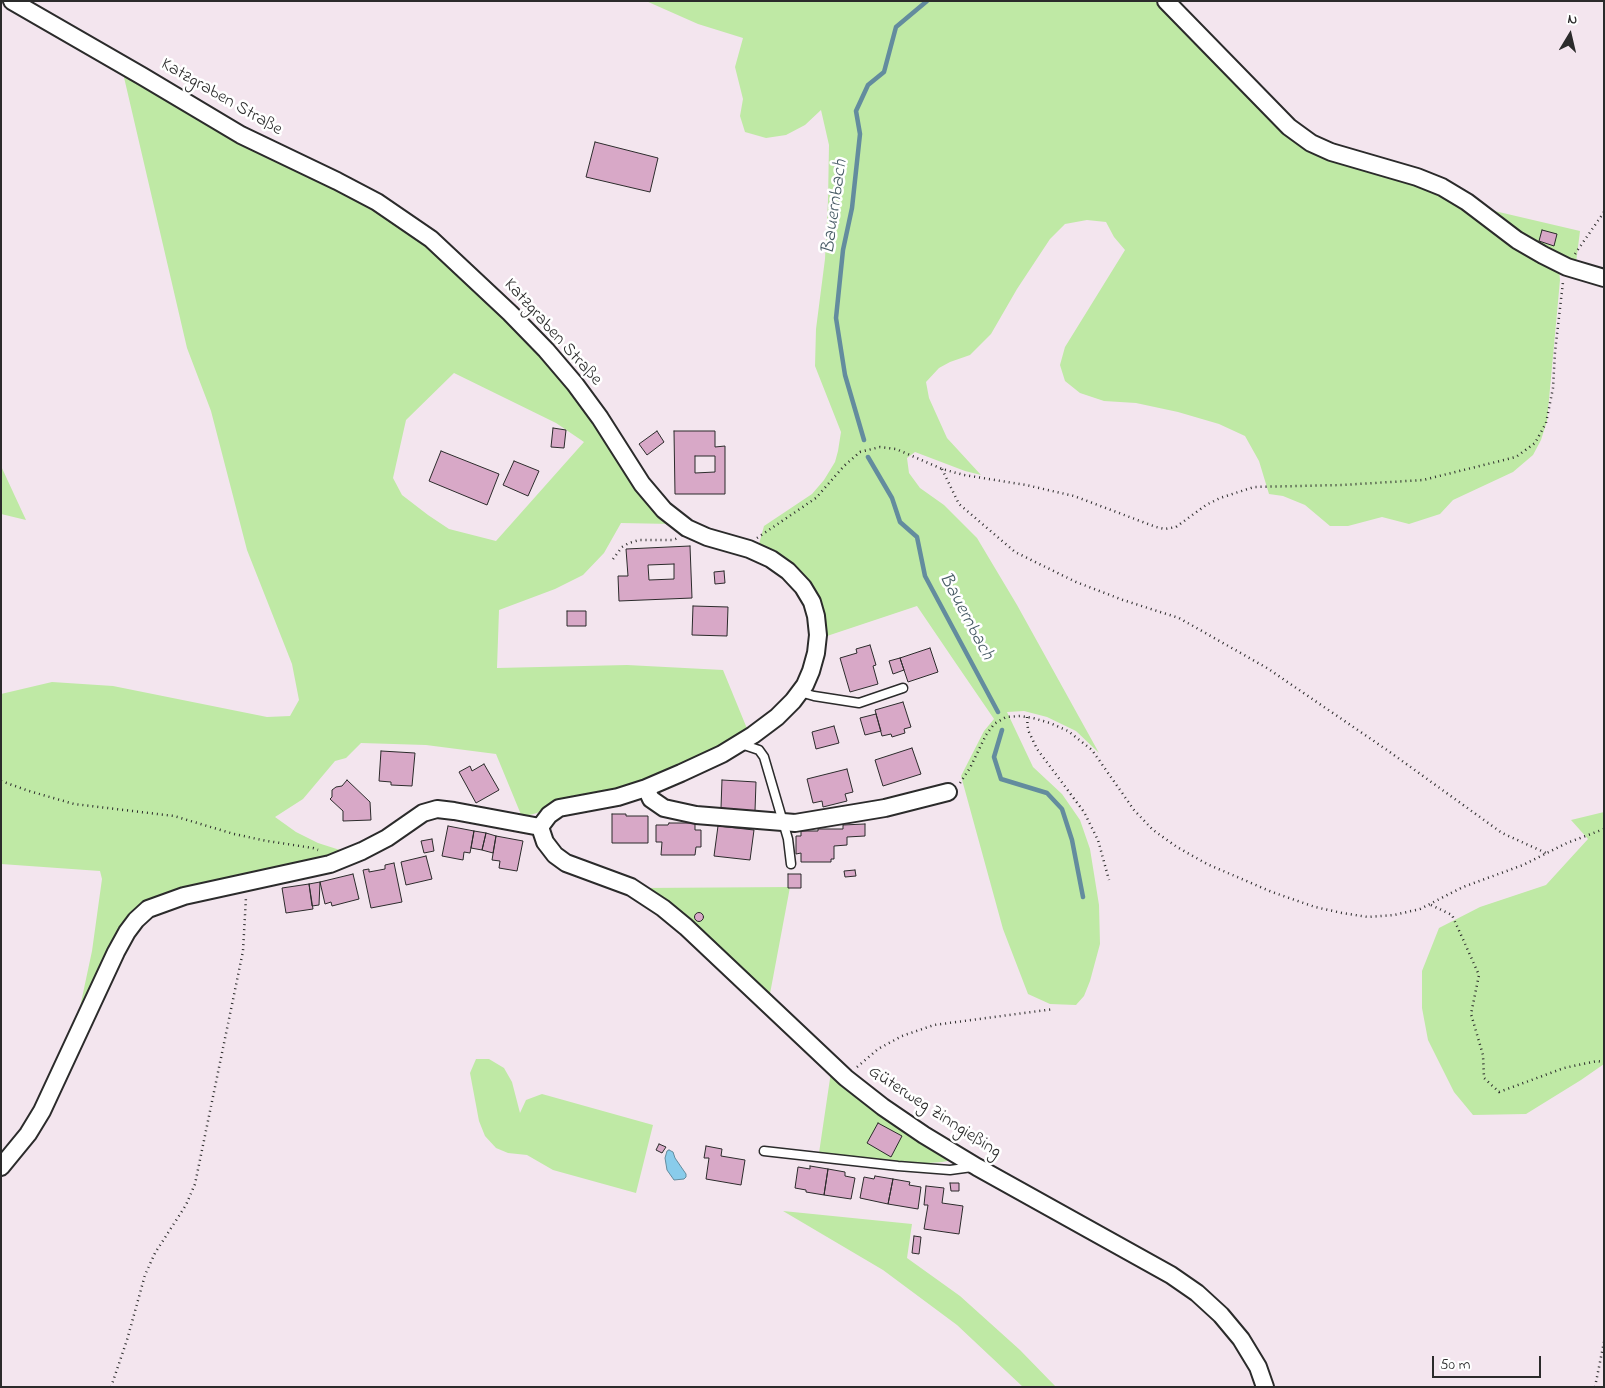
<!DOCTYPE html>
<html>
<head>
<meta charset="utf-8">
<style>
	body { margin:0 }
	#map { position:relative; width:1605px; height:1388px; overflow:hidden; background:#f3e5ee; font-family:"Indie Flower",sans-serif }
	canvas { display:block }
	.frame { position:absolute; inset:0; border:2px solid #2b2b2b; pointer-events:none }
	.north { position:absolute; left:1545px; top:10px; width:50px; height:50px; -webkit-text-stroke:4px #fff; paint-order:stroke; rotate:9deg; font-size:14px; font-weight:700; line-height:20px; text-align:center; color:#2b2b2b }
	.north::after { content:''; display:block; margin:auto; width:18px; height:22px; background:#2b2b2b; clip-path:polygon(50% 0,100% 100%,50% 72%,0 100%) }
	.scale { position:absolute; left:1432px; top:1356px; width:109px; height:22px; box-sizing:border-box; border:2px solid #2b2b2b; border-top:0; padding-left:6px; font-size:15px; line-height:18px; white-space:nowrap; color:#2b2b2b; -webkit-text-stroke:4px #fff; paint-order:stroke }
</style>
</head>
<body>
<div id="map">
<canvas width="1605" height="1388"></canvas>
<div class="frame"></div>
<div class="north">N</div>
<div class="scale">50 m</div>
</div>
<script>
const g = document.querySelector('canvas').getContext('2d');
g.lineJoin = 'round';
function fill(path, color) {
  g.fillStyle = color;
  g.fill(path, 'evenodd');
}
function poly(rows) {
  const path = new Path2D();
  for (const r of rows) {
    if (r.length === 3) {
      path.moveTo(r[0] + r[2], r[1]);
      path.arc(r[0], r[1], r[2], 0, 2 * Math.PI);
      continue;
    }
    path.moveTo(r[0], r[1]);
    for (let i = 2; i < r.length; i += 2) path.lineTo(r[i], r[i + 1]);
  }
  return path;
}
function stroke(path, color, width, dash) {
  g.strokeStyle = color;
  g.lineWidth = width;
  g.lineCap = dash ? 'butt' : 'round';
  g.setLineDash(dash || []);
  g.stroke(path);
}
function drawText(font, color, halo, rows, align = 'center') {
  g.font = font + ' "Indie Flower",sans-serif';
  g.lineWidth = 5;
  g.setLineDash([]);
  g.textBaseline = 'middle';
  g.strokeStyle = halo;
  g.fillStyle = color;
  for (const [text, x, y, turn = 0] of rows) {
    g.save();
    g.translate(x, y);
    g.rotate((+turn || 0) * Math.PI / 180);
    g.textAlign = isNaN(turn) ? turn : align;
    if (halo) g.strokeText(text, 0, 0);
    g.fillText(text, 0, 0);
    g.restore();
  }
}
fill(poly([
	[646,1,1157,1,1285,132,1440,191,1559,270,1560,280,1547,421,1541,440,1533,455,1513,472,1453,500,1440,514,1409,524,1382,517,1348,526,1330,526,1305,505,1283,496,1269,494,1259,461,1245,436,1219,424,1178,412,1136,403,1104,401,1080,393,1065,381,1060,365,1065,347,1125,250,1114,237,1106,222,1087,220,1065,224,1050,239,1017,289,991,334,970,355,950,362,939,368,926,382,929,398,947,438,981,475,965,471,915,452,907,458,909,473,920,488,944,505,977,538,1017,605,1099,753,1076,731,1047,717,1024,711,1007,712,1033,767,1062,794,1080,820,1090,849,1099,905,1100,944,1090,981,1084,996,1076,1005,1050,1004,1028,994,1003,929,961,776,984,731,994,719,955,662,917,606,824,637,820,606,813,587,798,569,781,556,759,544,764,526,812,494,824,480,835,462,838,451,841,432,815,366,816,329,825,259,828,201,829,145,821,110,805,125,786,135,766,138,745,132,740,116,743,99,735,67,743,38,698,24],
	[123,73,334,184,420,236,543,354,672,524,621,523,604,553,583,575,555,589,499,610,497,668,627,665,723,670,748,731,715,750,676,769,611,793,557,800,537,813,522,817,496,754,426,745,361,743,346,758,335,761,303,799,275,817,296,832,318,843,343,851,305,864,143,907,76,1026,92,951,102,879,100,871,1,864,1,694,52,682,113,686,267,717,290,716,299,700,292,664,247,550,211,411,187,348],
	[454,373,556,423,584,442,496,541,449,529,428,515,402,495,393,478,406,420],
	[1486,209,1580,231,1576,263,1544,250],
	[1,466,13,492,26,520,1,514],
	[1604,812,1604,1064,1581,1080,1526,1114,1473,1115,1454,1092,1428,1040,1422,1008,1422,971,1439,928,1480,907,1546,885,1588,839,1571,820],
	[790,887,769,999,643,888],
	[476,1059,489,1059,504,1068,512,1082,520,1113,526,1100,542,1094,653,1125,636,1193,553,1170,527,1155,508,1153,496,1148,485,1136,479,1121,470,1073],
	[831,1072,953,1160,942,1162,916,1164,819,1153],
	[783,1211,912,1224,907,1258,960,1296,1020,1350,1056,1387,1023,1387,957,1325,883,1270]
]), '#bfe9a5');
const water = poly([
	[669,1150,673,1152,675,1158,686,1174,686,1177,684,1179,674,1180,667,1170,665,1158,667,1151,669,1150]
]);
fill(water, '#89cceb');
stroke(water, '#638c9e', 1);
stroke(poly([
	[864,440,845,375,836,318,843,250,852,208,860,134,856,111,868,85,884,72,896,27,927,1],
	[868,457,892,498,900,522,917,537,925,576,998,712],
	[1002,730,994,757,1001,779,1047,793,1062,809,1072,840,1083,897]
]), '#638c9e', 4.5);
const building = poly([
	[595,142,658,158,650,192,586,177,595,142],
	[1542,230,1557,234,1554,246,1539,241,1542,230],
	[553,428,566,430,564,448,551,447,553,428],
	[657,431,664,442,647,455,639,444,657,431],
	[674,431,715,431,715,447,725,446,725,494,675,494,674,431],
	[695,456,715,456,715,472,695,473,695,456],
	[441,451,499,474,487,505,429,481,441,451],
	[514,461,539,471,528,496,503,485,514,461],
	[690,546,692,598,619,601,618,576,628,576,626,549,690,546],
	[674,564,674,579,649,580,648,565,674,564],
	[724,571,725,583,715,584,714,572,724,571],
	[693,606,728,607,727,636,692,635,693,606],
	[567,611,586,611,586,626,567,626,567,611],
	[870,645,876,665,873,666,878,684,850,692,840,658,857,653,856,649,870,645],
	[930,648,938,672,908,682,900,658,930,648],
	[900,658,904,670,893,674,889,661,900,658],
	[903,702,911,727,904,729,905,733,892,737,891,734,882,736,875,710,903,702],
	[876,714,881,731,865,735,860,718,876,714],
	[834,726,839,743,816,749,812,732,834,726],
	[912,748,921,774,883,786,875,760,912,748],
	[381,751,415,753,412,786,391,785,391,782,379,781,381,751],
	[484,764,499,790,476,803,459,772,470,766,472,771,484,764],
	[847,769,853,792,845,794,847,801,823,807,822,801,813,803,807,779,847,769],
	[347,780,370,802,371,820,343,821,343,811,330,799,332,797,332,790,336,787,342,786,347,780],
	[722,780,756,782,755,811,721,808,722,780],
	[612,814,626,814,626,816,648,816,648,843,612,843,612,814],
	[669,823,695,823,695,830,701,830,701,847,696,847,695,855,661,855,662,842,656,842,656,825,668,825,669,823],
	[865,824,865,836,847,837,847,845,834,846,834,859,831,859,831,862,801,862,801,853,796,854,796,836,801,836,801,831,818,831,818,829,843,829,843,825,865,824],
	[448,826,474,831,470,853,464,852,463,860,442,856,448,826],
	[718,826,754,830,750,860,714,856,718,826],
	[474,831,486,833,482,850,471,848,474,831],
	[486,833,496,836,493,853,482,850,486,833],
	[496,836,523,841,517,871,499,868,500,861,492,860,496,836],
	[432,839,434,851,424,853,421,841,432,839],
	[426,856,432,879,406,885,401,862,426,856],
	[394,863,402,902,371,908,363,870,369,869,369,872,385,869,385,865,394,863],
	[855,870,856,876,845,877,844,871,855,870],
	[353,874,359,899,332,906,331,902,325,904,320,882,353,874],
	[788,874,801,874,801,888,788,888,788,874],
	[320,882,319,905,312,906,309,884,320,882],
	[309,884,313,909,286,913,282,888,309,884],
	[699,917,4.5],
	[878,1123,902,1136,891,1157,867,1143,878,1123],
	[659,1144,666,1147,662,1153,656,1150,659,1144],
	[706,1146,722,1149,721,1156,745,1160,741,1185,706,1179,709,1158,704,1158,706,1146],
	[810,1166,828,1169,824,1195,806,1192,806,1190,795,1188,798,1167,810,1169,810,1166],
	[828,1169,845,1172,845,1176,855,1178,851,1199,824,1195,828,1169],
	[875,1176,893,1179,888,1204,860,1198,864,1177,874,1179,875,1176],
	[893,1179,910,1182,909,1185,921,1187,918,1209,888,1204,893,1179],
	[950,1183,959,1183,959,1191,951,1191,950,1183],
	[926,1186,944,1188,942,1203,963,1206,959,1234,924,1229,928,1205,924,1205,926,1186],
	[914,1236,921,1237,919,1254,912,1253,914,1236]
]);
fill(building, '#d8a8c7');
stroke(building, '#2b2b2b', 1);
const service = poly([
	[800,692,814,696,859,703,903,688],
	[741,744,759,750,764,757,788,839,791,864],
	[764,1151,898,1166,950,1170,972,1167]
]);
const minor = poly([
	[12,1,142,76,241,135,337,181,377,202,431,239,510,313,546,350,575,384,600,418,642,484,664,510,687,528,707,537,749,549,771,559,788,571,803,587,812,602,816,616,818,635,816,653,811,671,805,685,793,701,777,717,753,735,722,754,681,773,646,788,618,797,559,808,549,815,540,827],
	[1166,1,1289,127,1311,143,1331,152,1417,177,1442,187,1467,202,1517,240,1543,255,1567,267,1604,278],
	[646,788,651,799,664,808,696,815,795,823,885,808,948,792],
	[540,827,545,842,555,855,566,863,631,887,663,908,686,927,846,1078,883,1107,924,1135,977,1167,1171,1275,1197,1293,1221,1315,1241,1339,1258,1367,1265,1387],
	[1,1167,28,1134,42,1111,116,952,127,932,136,920,148,909,184,896,330,864,362,851,387,838,423,813,437,809,454,811,540,827]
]);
stroke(service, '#2b2b2b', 11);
stroke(minor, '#2b2b2b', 20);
stroke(poly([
	[1575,254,1604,212],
	[942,469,959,504,1015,552,1076,582,1123,600,1179,618,1267,668,1387,750,1502,833,1546,853],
	[757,538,816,498,844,466,860,452,880,447,896,449,942,469,964,475,1026,485,1074,496,1156,527,1165,529,1176,527,1206,505,1220,498,1254,487,1342,485,1423,480,1516,457,1535,443,1546,423,1553,388,1555,352,1563,282],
	[613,559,622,547,629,543,639,540,673,540,678,538],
	[1027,717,1028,730,1037,749,1084,812,1098,840,1109,880],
	[1,781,29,791,74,804,174,816,234,834,267,841,313,848,318,850],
	[960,783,970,768,986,735,994,724,1006,717,1020,716,1033,718,1050,723,1068,731,1092,750,1134,810,1153,830,1177,847,1207,864,1272,892,1315,907,1342,913,1368,917,1394,915,1420,909,1463,887,1523,865,1567,843,1604,829],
	[1431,905,1452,915,1479,975,1471,1014,1483,1055,1484,1078,1499,1092,1564,1068,1597,1061,1604,1062],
	[857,1067,878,1049,902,1036,934,1025,1054,1009],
	[111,1387,127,1340,145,1275,155,1253,186,1205,195,1184,243,951,246,897],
	[1595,1387,1604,1342]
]), '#2b2b2b', 2.5, [1, 4]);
stroke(service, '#fff', 8);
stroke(minor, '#fff', 16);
drawText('18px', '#2b2b2b', '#fff', [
	["Katzgraben Straße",221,98,30],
	["Katzgraben Straße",552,333,48],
	["Güterweg Zinngießing",934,1113,33]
]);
drawText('italic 19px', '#475b65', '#fff', [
	["Bauernbach",836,207,-82],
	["Bauernbach",965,617,62]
]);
</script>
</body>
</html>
